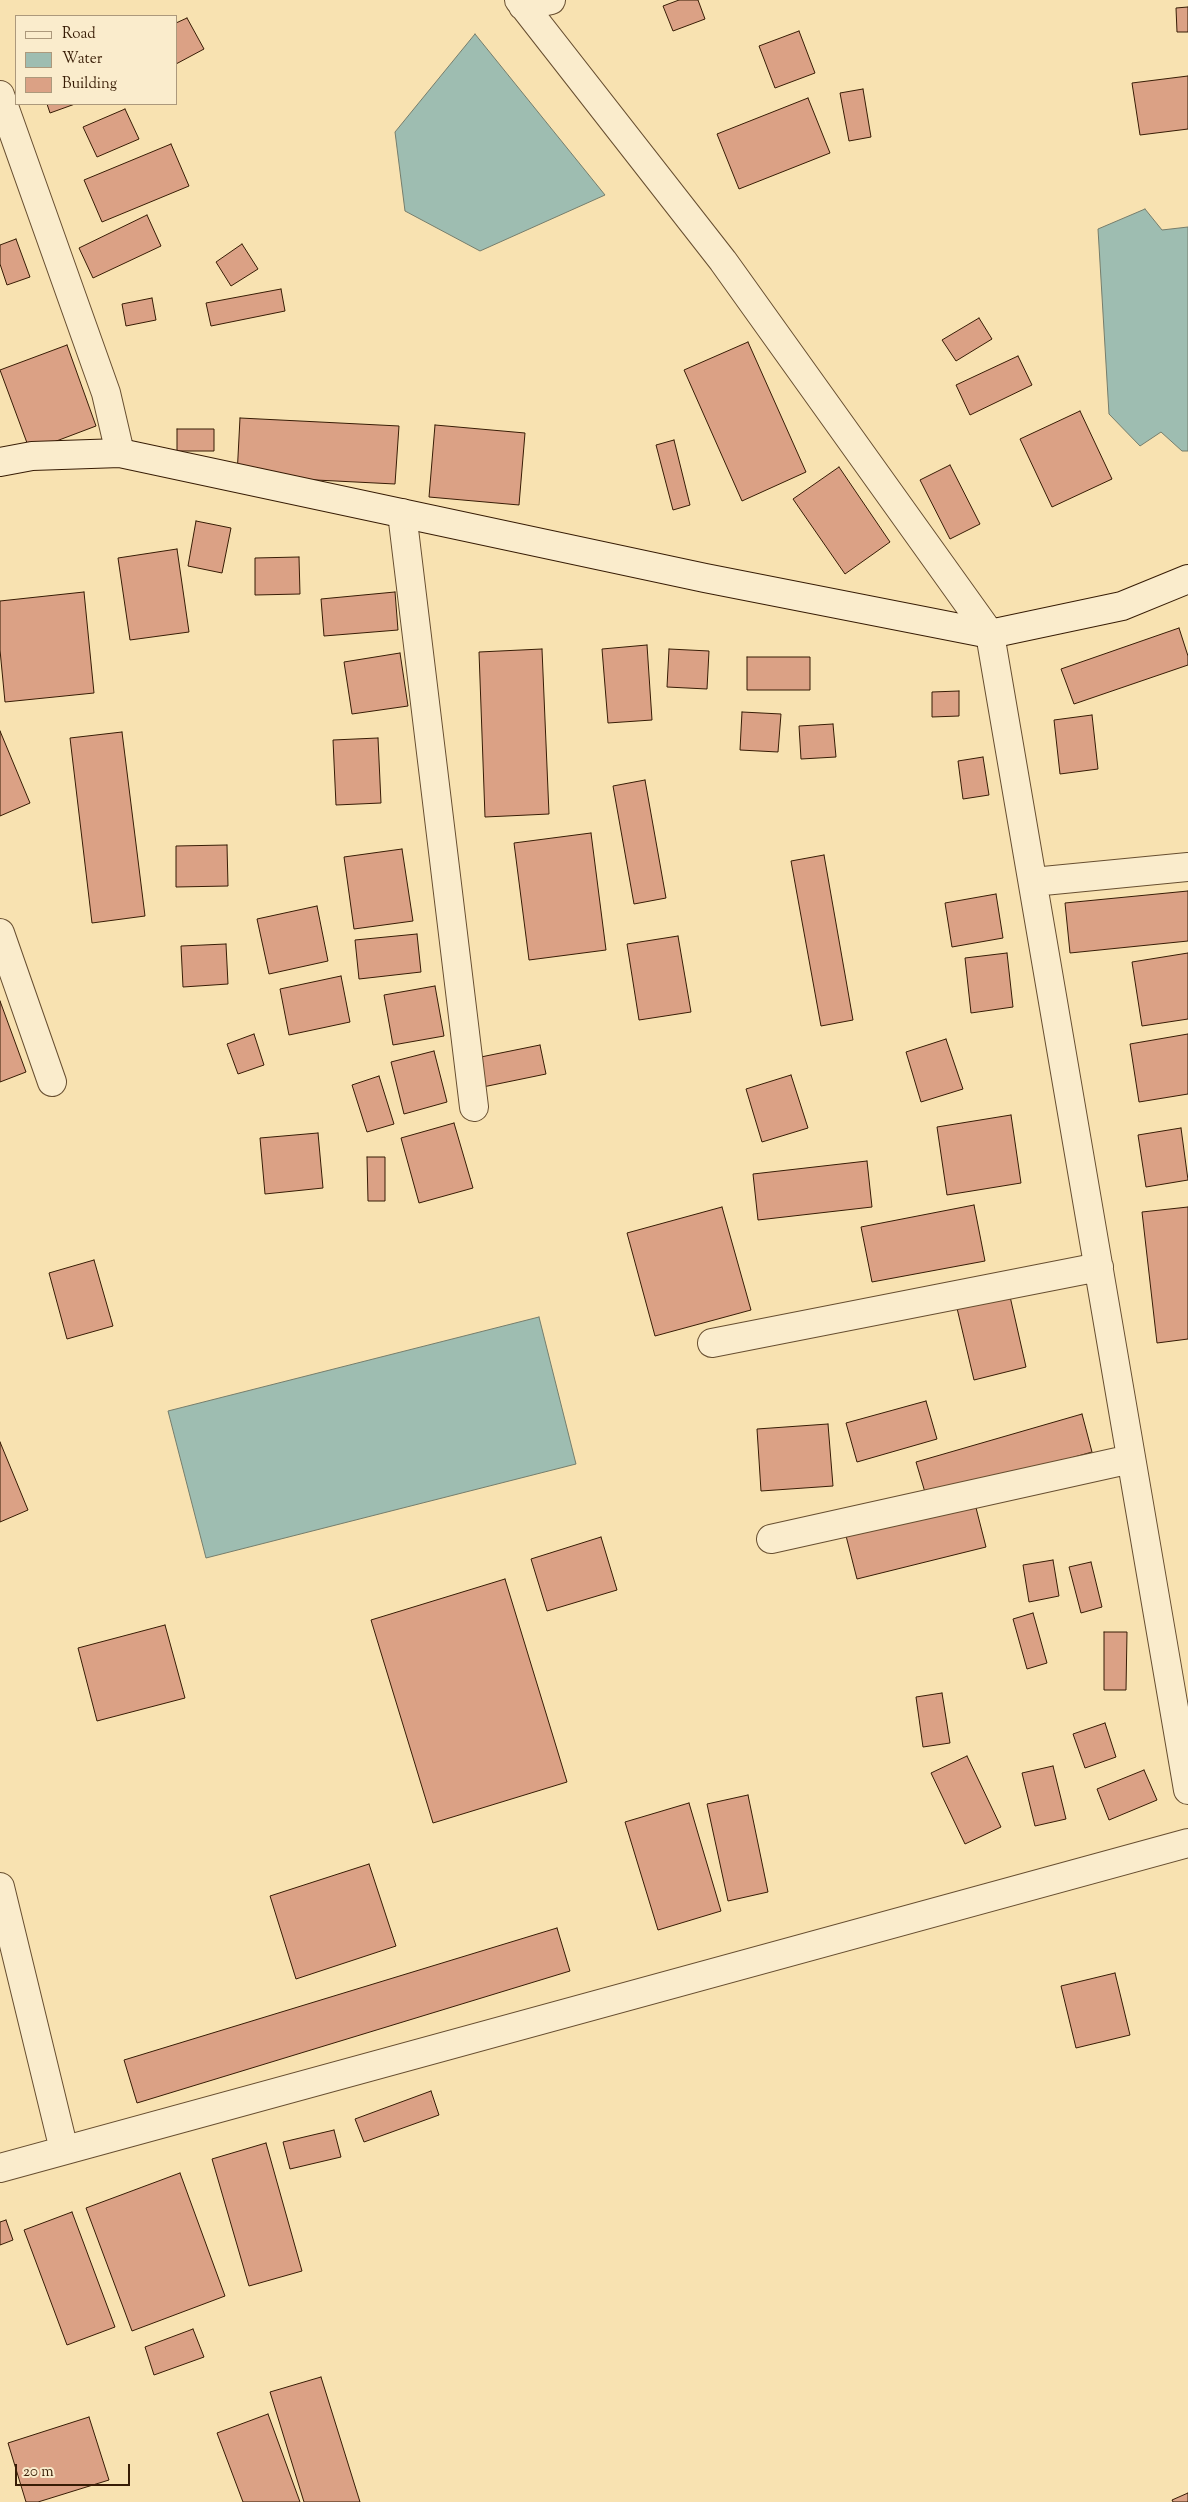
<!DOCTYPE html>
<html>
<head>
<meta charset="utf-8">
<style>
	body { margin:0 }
	#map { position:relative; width:1188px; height:2502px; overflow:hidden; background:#f8e2b1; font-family:"Sorts Mill Goudy",serif }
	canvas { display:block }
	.legend { position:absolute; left:15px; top:15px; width:162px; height:90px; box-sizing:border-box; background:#faeccc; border:1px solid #ac997c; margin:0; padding:6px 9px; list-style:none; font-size:15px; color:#371c05 }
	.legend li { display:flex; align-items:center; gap:10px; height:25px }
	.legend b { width:25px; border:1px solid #ac997c }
	.scale { position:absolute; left:15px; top:2464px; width:115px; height:22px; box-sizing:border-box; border:2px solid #371c05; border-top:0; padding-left:6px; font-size:15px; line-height:18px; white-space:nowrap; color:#371c05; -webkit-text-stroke:4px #faeccc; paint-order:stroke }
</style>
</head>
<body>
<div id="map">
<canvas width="1188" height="2502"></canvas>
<ul class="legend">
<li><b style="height:6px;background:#faeccc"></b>Road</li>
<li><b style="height:14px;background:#9ebdb1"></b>Water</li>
<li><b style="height:14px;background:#dba185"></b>Building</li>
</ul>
<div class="scale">20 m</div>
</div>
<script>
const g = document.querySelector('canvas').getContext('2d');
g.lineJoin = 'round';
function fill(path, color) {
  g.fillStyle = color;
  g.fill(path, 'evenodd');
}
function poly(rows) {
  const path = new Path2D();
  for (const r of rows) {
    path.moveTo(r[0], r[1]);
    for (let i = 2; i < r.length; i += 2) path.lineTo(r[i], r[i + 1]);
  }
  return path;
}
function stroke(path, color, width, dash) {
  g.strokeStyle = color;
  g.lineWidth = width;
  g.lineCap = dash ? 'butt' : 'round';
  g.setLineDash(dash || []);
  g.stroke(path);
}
const water = poly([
	[475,34,605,195,480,251,405,211,395,132,475,34],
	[1145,209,1162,230,1188,227,1188,451,1182,451,1161,432,1140,446,1109,414,1098,229,1145,209],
	[539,1317,576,1464,206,1558,168,1411,539,1317]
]);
fill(water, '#9ebdb1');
stroke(water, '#757d6c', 1);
const building = poly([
	[679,0,698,0,705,19,673,31,663,6,679,0],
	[1188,7,1188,32,1177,32,1176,8,1188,7],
	[187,18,204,49,176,64,176,23,187,18],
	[799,31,815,73,775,88,759,46,799,31],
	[1188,76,1188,129,1140,135,1132,83,1188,76],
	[863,89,871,137,849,141,840,93,863,89],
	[808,98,830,153,739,189,717,134,808,98],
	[47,104,75,104,50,113,47,104],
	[125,109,139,139,97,157,83,127,125,109],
	[171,144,189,186,102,222,84,180,171,144],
	[147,215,161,246,93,278,79,248,147,215],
	[16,239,30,277,7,285,0,264,0,245,16,239],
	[242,244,258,269,231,286,216,262,242,244],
	[281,289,285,311,211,326,206,303,281,289],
	[152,298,156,320,126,326,122,304,152,298],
	[979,318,992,339,956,361,942,340,979,318],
	[748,342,806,472,742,501,684,370,748,342],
	[67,345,96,426,30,451,0,370,67,345],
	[1018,356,1032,385,970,415,956,385,1018,356],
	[1080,411,1112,479,1052,507,1020,439,1080,411],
	[240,418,399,426,395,484,237,476,240,418],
	[435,425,525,433,519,505,429,497,435,425],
	[177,429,214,429,214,451,177,451,177,429],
	[674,440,690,505,673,510,656,445,674,440],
	[950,465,980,524,950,539,920,480,950,465],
	[839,467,890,542,845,574,793,499,839,467],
	[196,521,231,528,222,573,188,566,196,521],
	[177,549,189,632,130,640,118,558,177,549],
	[299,557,300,594,255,595,255,558,299,557],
	[84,592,94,693,5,702,0,650,0,601,84,592],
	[395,592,398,630,324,636,321,599,395,592],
	[1179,628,1188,656,1188,665,1074,704,1061,669,1179,628],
	[647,645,652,720,608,723,602,649,647,645],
	[542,649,549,814,485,817,479,652,542,649],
	[669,649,709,651,707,689,667,687,669,649],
	[400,653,408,706,352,714,344,662,400,653],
	[747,657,810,657,810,690,747,690,747,657],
	[959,691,959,716,932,717,932,692,959,691],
	[742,712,781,714,778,752,740,750,742,712],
	[1092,715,1098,769,1060,774,1054,720,1092,715],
	[833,724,836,757,801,759,799,726,833,724],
	[0,731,30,803,0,816,0,731],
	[122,732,145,916,92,923,70,738,122,732],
	[378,738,381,803,336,805,333,740,378,738],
	[983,757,989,795,963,799,958,761,983,757],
	[645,780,666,898,634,904,613,786,645,780],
	[591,833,606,950,529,960,514,843,591,833],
	[227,845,228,886,176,887,176,846,227,845],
	[402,849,413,921,354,929,344,857,402,849],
	[824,855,853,1020,821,1026,791,861,824,855],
	[1188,891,1188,941,1070,953,1065,903,1188,891],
	[996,894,1003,938,952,947,945,903,996,894],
	[317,906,328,961,269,974,257,919,317,906],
	[417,934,421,972,359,979,355,940,417,934],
	[678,936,691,1012,639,1020,627,944,678,936],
	[226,944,228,984,183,987,181,946,226,944],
	[1007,953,1013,1007,971,1013,965,958,1007,953],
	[1188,953,1188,1019,1142,1026,1132,962,1188,953],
	[341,976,350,1022,289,1035,280,989,341,976],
	[435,986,444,1036,393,1045,384,995,435,986],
	[0,1001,26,1072,0,1082,0,1001],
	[254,1034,264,1065,238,1074,227,1044,254,1034],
	[1188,1034,1188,1094,1139,1102,1130,1044,1188,1034],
	[946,1039,963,1089,921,1102,906,1052,946,1039],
	[540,1045,546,1074,478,1088,471,1059,540,1045],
	[434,1051,447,1102,404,1114,391,1062,434,1051],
	[791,1075,808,1128,762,1142,746,1089,791,1075],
	[379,1076,394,1124,367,1132,352,1085,379,1076],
	[1011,1115,1021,1183,947,1195,937,1127,1011,1115],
	[454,1123,473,1188,419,1203,401,1138,454,1123],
	[1181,1128,1188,1180,1146,1187,1138,1135,1181,1128],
	[318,1133,323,1188,265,1194,260,1138,318,1133],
	[367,1157,385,1157,385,1201,368,1201,367,1157],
	[867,1161,872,1207,758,1220,753,1174,867,1161],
	[974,1205,985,1261,872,1282,861,1227,974,1205],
	[722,1207,751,1310,655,1336,627,1233,722,1207],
	[1188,1207,1188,1339,1157,1343,1142,1212,1188,1207],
	[94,1260,113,1326,67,1339,49,1273,94,1260],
	[1009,1292,1026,1367,974,1380,956,1304,1009,1292],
	[926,1401,937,1439,857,1462,846,1423,926,1401],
	[1082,1414,1092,1452,927,1499,916,1462,1082,1414],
	[828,1424,833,1486,761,1491,757,1429,828,1424],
	[0,1442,28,1510,0,1522,0,1442],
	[973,1496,986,1547,857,1579,844,1528,973,1496],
	[601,1537,617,1590,547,1611,531,1559,601,1537],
	[1053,1560,1059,1596,1029,1602,1023,1565,1053,1560],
	[1091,1562,1102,1607,1081,1613,1069,1567,1091,1562],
	[505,1579,567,1782,433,1823,371,1620,505,1579],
	[1033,1613,1047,1663,1027,1669,1013,1619,1033,1613],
	[165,1625,185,1698,97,1721,78,1648,165,1625],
	[1104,1632,1127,1632,1126,1690,1104,1690,1104,1632],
	[942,1693,950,1743,923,1747,916,1697,942,1693],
	[1105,1723,1116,1757,1085,1768,1073,1734,1105,1723],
	[967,1756,1001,1827,965,1844,931,1773,967,1756],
	[1053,1766,1066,1819,1035,1826,1022,1773,1053,1766],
	[1144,1770,1157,1800,1109,1820,1097,1789,1144,1770],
	[748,1795,768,1892,728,1901,707,1804,748,1795],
	[689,1803,721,1911,658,1930,625,1822,689,1803],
	[369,1864,396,1946,296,1979,270,1896,369,1864],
	[557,1928,570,1971,137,2103,124,2060,557,1928],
	[1115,1973,1130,2035,1076,2048,1061,1986,1115,1973],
	[431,2091,439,2115,364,2142,355,2119,431,2091],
	[334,2130,341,2157,290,2169,283,2142,334,2130],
	[266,2143,302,2271,249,2286,212,2159,266,2143],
	[180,2173,225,2296,132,2331,86,2208,180,2173],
	[72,2212,115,2327,67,2345,24,2230,72,2212],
	[6,2220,13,2240,0,2245,0,2222,6,2220],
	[193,2329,204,2357,154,2375,145,2347,193,2329],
	[321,2377,360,2502,304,2502,270,2392,321,2377],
	[268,2414,300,2502,243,2502,217,2433,268,2414],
	[89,2417,109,2480,38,2502,26,2502,8,2443,89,2417],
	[1188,2493,1188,2502,1173,2502,1172,2500,1188,2493]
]);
fill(building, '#dba185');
stroke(building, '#371c05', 1);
const street = poly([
	[519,0,723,261,990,634,1188,1790],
	[523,6,551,0],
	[0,95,106,393,120,453],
	[402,513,474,1107],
	[1033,882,1188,867],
	[0,933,52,1082],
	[712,1343,1099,1267],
	[771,1539,1131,1459],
	[0,1887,64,2150],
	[0,2168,1188,1843]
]);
const secondary = poly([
	[0,462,32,456,120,453,705,578,990,634,1122,606,1188,579]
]);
stroke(street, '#674e30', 30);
stroke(secondary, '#371c05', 30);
stroke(street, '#faeccc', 28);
stroke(secondary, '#faeccc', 28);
</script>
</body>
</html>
